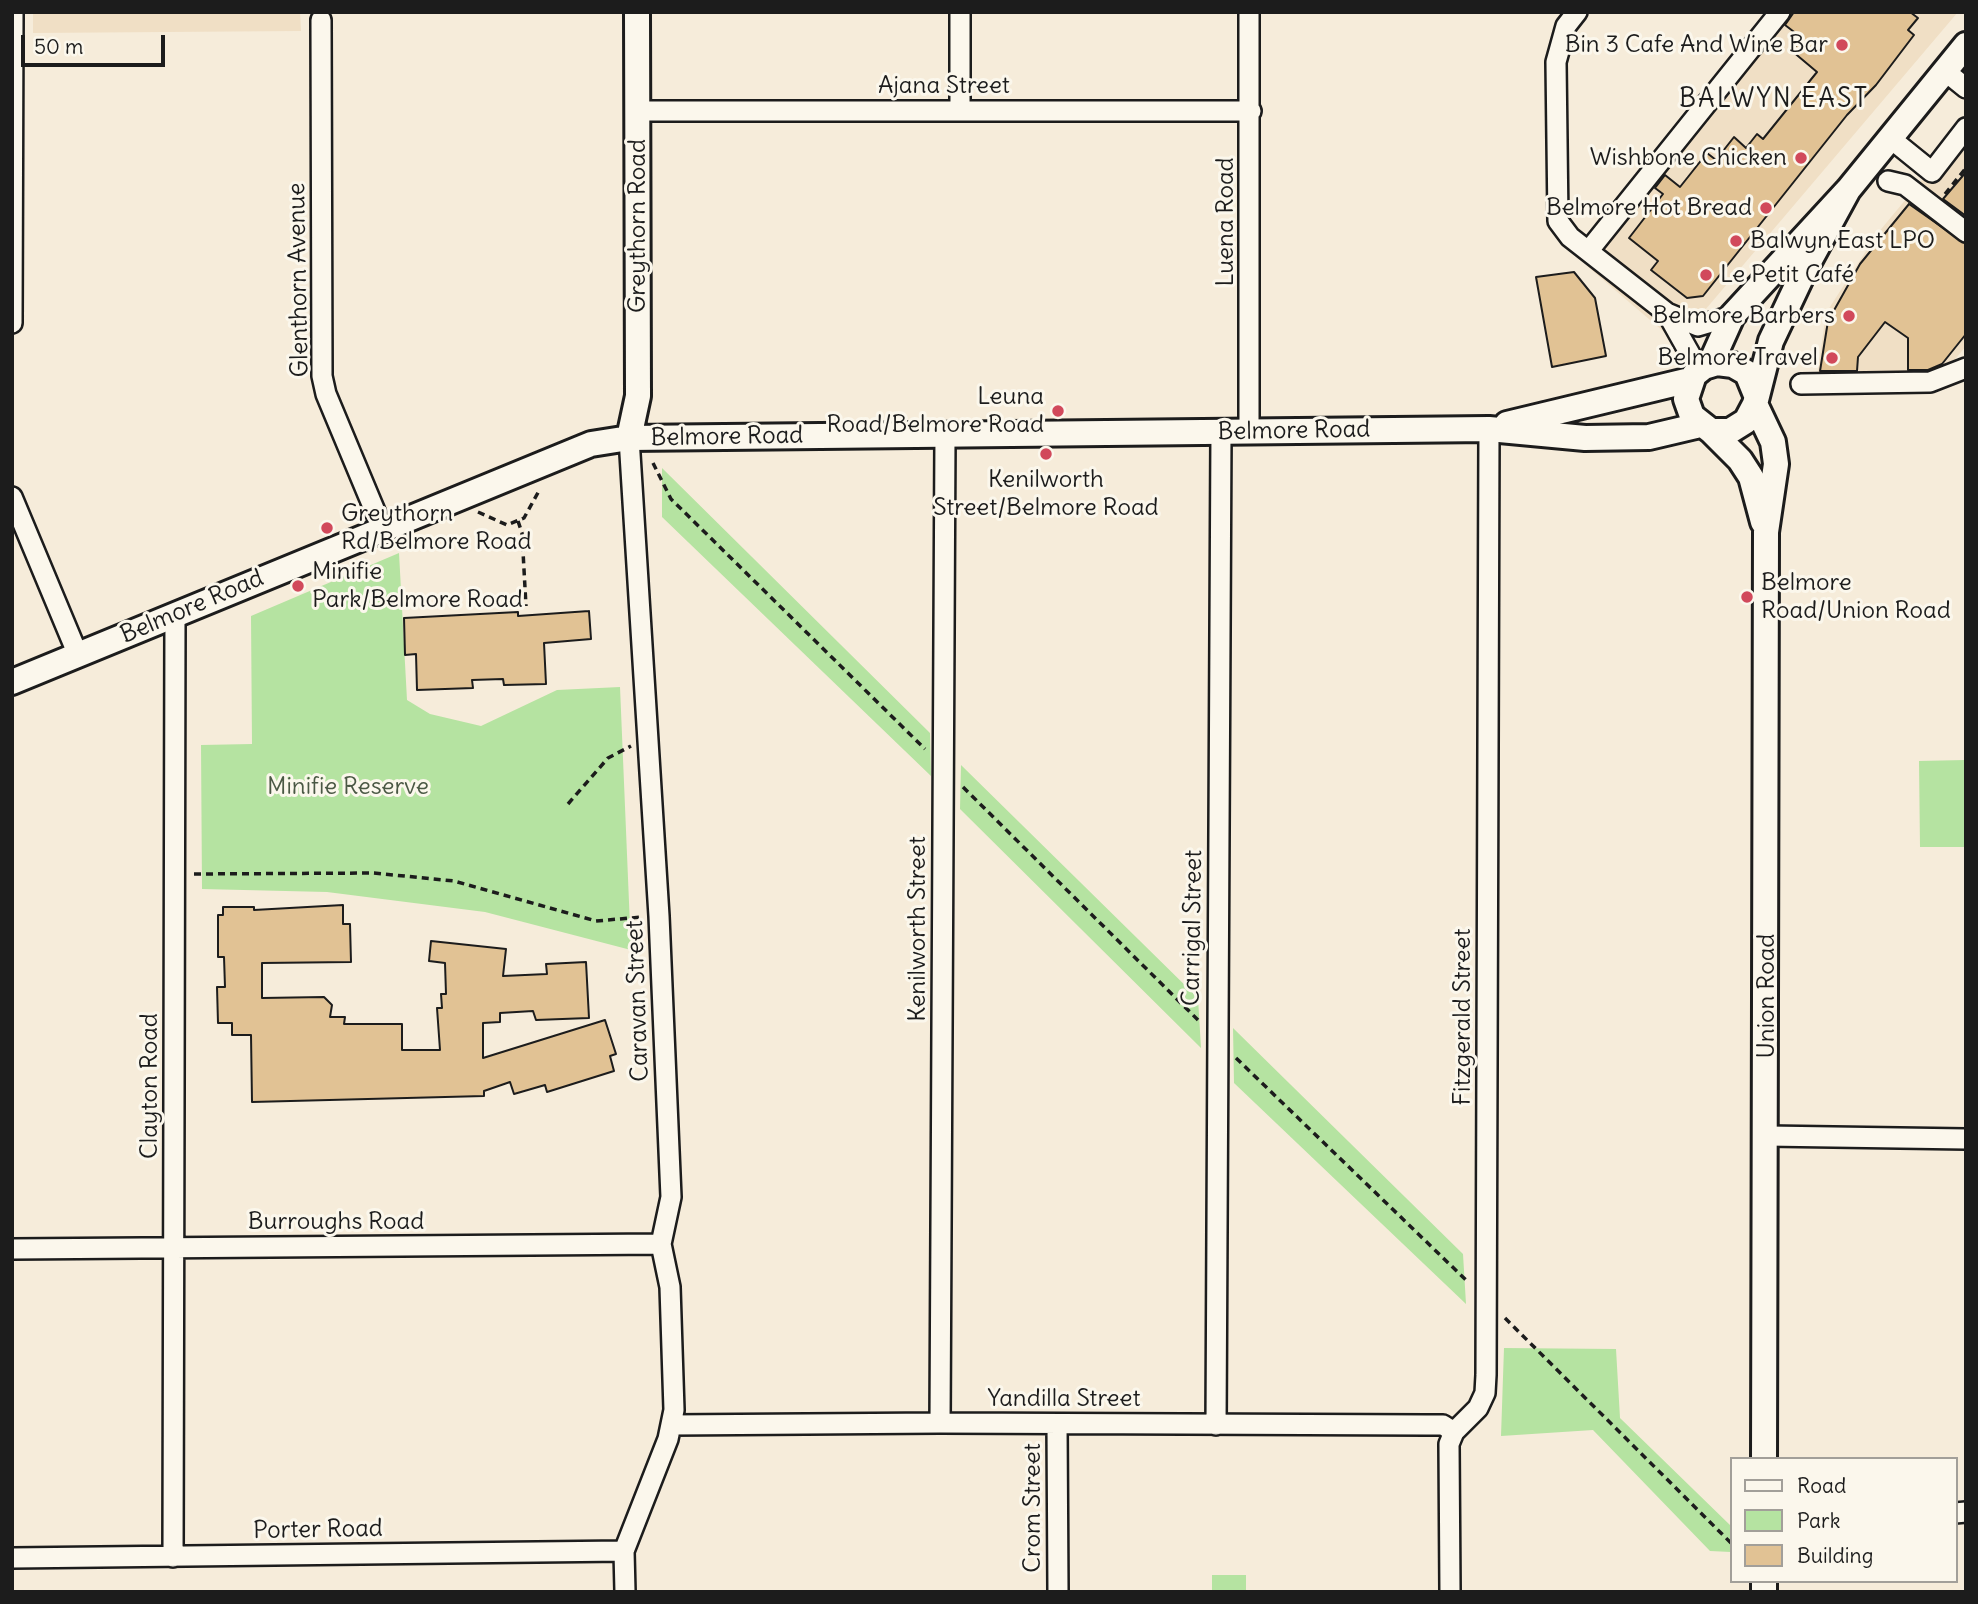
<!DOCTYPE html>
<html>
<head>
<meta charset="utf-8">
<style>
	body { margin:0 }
	#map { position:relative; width:1978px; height:1604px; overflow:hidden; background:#f6ecda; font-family:Delius,sans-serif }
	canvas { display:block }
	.frame { position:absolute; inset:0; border:14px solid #1c1c1c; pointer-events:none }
	.legend { position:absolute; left:1730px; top:1457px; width:228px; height:126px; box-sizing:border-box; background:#fbf7ec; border:2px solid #a29f99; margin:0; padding:9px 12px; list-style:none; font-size:21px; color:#1c1c1c }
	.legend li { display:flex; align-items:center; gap:14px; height:35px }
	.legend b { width:35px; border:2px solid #a29f99 }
	.scale { position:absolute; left:21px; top:35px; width:144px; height:32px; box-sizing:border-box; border:4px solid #1c1c1c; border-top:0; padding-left:9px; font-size:21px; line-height:24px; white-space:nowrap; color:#1c1c1c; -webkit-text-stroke:5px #fbf7ec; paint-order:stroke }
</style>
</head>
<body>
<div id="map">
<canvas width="1978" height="1604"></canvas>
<div class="frame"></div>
<ul class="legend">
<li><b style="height:9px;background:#fbf7ec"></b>Road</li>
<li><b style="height:19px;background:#b5e3a1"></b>Park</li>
<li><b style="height:19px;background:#e1c294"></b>Building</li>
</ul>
<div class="scale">50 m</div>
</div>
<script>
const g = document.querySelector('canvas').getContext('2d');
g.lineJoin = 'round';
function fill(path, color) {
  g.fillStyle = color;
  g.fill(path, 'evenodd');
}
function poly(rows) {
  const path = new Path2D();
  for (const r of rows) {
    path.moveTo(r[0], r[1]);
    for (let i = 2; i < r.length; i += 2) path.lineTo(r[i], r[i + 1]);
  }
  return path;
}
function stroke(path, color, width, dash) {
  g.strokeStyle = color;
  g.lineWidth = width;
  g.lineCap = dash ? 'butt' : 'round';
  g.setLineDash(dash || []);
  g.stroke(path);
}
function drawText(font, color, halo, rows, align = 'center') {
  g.font = font + ' Delius,sans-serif';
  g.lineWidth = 6;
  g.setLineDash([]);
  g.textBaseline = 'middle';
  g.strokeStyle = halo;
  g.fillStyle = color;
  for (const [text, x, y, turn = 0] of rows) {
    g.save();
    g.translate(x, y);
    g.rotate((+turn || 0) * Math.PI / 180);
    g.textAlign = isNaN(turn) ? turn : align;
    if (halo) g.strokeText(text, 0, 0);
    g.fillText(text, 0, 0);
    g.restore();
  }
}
fill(poly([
	[33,12,300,12,301,31,33,33],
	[1788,12,1958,12,1677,343,1588,267],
	[1966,127,1966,346,1934,385,1815,392,1826,313,1877,234]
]), '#f0dfc5');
fill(poly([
	[662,468,930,733,931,776,662,517],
	[399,553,407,700,430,714,481,726,557,690,620,687,631,950,485,912,327,892,202,889,201,745,252,744,251,616],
	[1965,760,1965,847,1920,847,1919,761],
	[961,765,1198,998,1201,1048,960,809],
	[1233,1028,1463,1254,1466,1304,1234,1083],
	[1504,1348,1616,1349,1620,1418,1731,1526,1731,1552,1710,1551,1593,1430,1501,1436],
	[1212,1575,1246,1575,1246,1592,1212,1592]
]), '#b5e3a1');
const building = poly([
	[1794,12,1910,12,1918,18,1908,30,1914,35,1876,85,1847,115,1703,296,1687,298,1651,270,1658,261,1629,238,1663,194,1655,188,1665,175,1680,187,1707,153,1716,160,1734,137,1746,148,1757,134,1763,139,1817,72,1792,51,1802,38,1785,25,1794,12],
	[1966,172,1966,216,1943,199,1966,172],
	[1909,204,1966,244,1966,334,1942,364,1928,370,1908,370,1908,338,1885,322,1858,357,1857,371,1820,371,1828,321,1860,264,1909,204],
	[1574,272,1595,298,1606,356,1552,367,1536,277,1574,272],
	[589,611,591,639,544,643,546,684,504,685,503,679,472,680,473,688,417,690,416,654,405,655,404,618,518,612,518,616,589,611],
	[343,905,343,924,350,924,351,962,262,963,262,998,324,997,332,1005,330,1017,345,1017,344,1024,402,1024,402,1050,440,1050,437,1008,442,1008,441,994,446,994,445,963,429,961,431,941,506,949,503,976,547,974,546,964,586,962,589,1018,536,1020,533,1011,500,1013,500,1022,483,1023,483,1058,605,1020,616,1054,610,1056,614,1071,547,1092,545,1085,514,1094,510,1082,484,1091,484,1096,252,1102,251,1035,232,1035,232,1023,218,1023,217,987,225,987,224,957,218,957,218,915,223,915,223,907,254,907,254,910,343,905]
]);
fill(building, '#e1c294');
stroke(building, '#1c1c1c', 2);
const minor = poly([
	[960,12,960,110],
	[1249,12,1249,431],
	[1577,12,1566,26,1556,62,1558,221,1570,237,1667,313,1698,326,1732,316],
	[321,20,322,376,326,394,382,528],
	[1945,71,1966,88],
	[638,111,1251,111],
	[1890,138,1932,172,1966,128],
	[1888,181,1905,185,1966,232],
	[1590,249,1780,12],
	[1667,313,1699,370],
	[12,323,13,12],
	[1801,384,1930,382,1966,368],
	[12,497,78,655],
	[1767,1136,1966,1139],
	[12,1249,661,1244],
	[940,1423,945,435],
	[1057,1424,1058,1592],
	[672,1425,940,1423,1427,1425,1443,1425,1454,1432],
	[1216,1425,1221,432],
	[1955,1513,1966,1512],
	[173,1557,175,614],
	[12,1558,624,1551],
	[625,1592,624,1551,668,1439,674,1410,670,1287,661,1244,671,1197,659,916,629,438],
	[1450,1592,1449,1444,1454,1432,1478,1408,1485,1393,1486,1375,1489,429]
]);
const major = poly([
	[1710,365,1732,316,1848,190,1966,45],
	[1756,395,1747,373,1733,365,1717,363,1704,367,1694,375,1686,399,1692,416,1711,431,1730,431,1746,421,1755,404,1771,341,1806,267,1848,190],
	[1755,404,1773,442,1776,464,1766,532,1764,1459],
	[1507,424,1690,380],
	[1711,431,1740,460,1751,477,1763,522],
	[629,438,638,396,637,12],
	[12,682,591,444,629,438,1489,429,1585,438,1649,437,1700,425],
	[1764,1581,1764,1592]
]);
stroke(minor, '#1c1c1c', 24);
stroke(major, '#1c1c1c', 30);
stroke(poly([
	[1945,194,1966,168],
	[653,463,671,499,925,749],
	[478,512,507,525,524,518,540,489],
	[518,521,522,533,526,606],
	[963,787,1198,1020],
	[568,804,608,758,631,746],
	[194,874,374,873,454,881,596,921,642,917],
	[1236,1058,1467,1281],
	[1505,1318,1731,1543]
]), '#1c1c1c', 3.5, [7, 5]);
stroke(minor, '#fbf7ec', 19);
stroke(major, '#fbf7ec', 24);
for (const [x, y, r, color] of [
	[1842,45,7,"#d1495b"],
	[1801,158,7,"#d1495b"],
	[1766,208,7,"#d1495b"],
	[1736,241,7,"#d1495b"],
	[1706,275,7,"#d1495b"],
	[1849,316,7,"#d1495b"],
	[1832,358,7,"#d1495b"],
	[1058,411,7,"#d1495b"],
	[1046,454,7,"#d1495b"],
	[327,528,7,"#d1495b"],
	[298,586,7,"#d1495b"],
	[1747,597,7,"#d1495b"]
]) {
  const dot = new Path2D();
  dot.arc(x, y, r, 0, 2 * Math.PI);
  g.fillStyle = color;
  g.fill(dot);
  stroke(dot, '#fbf7ec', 2.5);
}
drawText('24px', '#1c1c1c', '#fbf7ec', [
	["Bin 3 Cafe And Wine Bar",1828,45],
	["Wishbone Chicken",1787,158],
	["Belmore Hot Bread",1752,208],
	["Balwyn East LPO",1750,241,"left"],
	["Le Petit Café",1720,275,"left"],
	["Belmore Barbers",1835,316],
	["Belmore Travel",1818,358],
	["Leuna",1044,397],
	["Road/Belmore Road",1044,425],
	["Kenilworth",1046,480,"center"],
	["Street/Belmore Road",1046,508,"center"],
	["Greythorn",341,514,"left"],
	["Rd/Belmore Road",341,542,"left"],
	["Minifie",312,572,"left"],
	["Park/Belmore Road",312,600,"left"],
	["Belmore",1761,583,"left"],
	["Road/Union Road",1761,611,"left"]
], 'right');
drawText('24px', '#1c1c1c', '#fbf7ec', [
	["Ajana Street",944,86],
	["Luena Road",1226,222,-90],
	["Greythorn Road",638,226,-90],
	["Glenthorn Avenue",299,280,-91],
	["Belmore Road",1294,431,-1],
	["Belmore Road",727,437,-1],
	["Belmore Road",192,607,-23],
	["Carrigal Street",1193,928,-89],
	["Kenilworth Street",918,929,-90],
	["Union Road",1767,996,-90],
	["Caravan Street",638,1001,-92],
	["Fitzgerald Street",1463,1017,-90],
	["Clayton Road",150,1086,-90],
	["Burroughs Road",336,1222],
	["Yandilla Street",1064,1399],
	["Crom Street",1033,1508,-90],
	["Porter Road",318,1530,-1]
]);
drawText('24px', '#4a5844', '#fbf7ec', [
	["Minifie Reserve",348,787]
]);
g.letterSpacing = '2px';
drawText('26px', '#1c1c1c', '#fbf7ec', [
	["BALWYN EAST",1774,100]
]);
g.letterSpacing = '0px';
</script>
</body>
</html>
